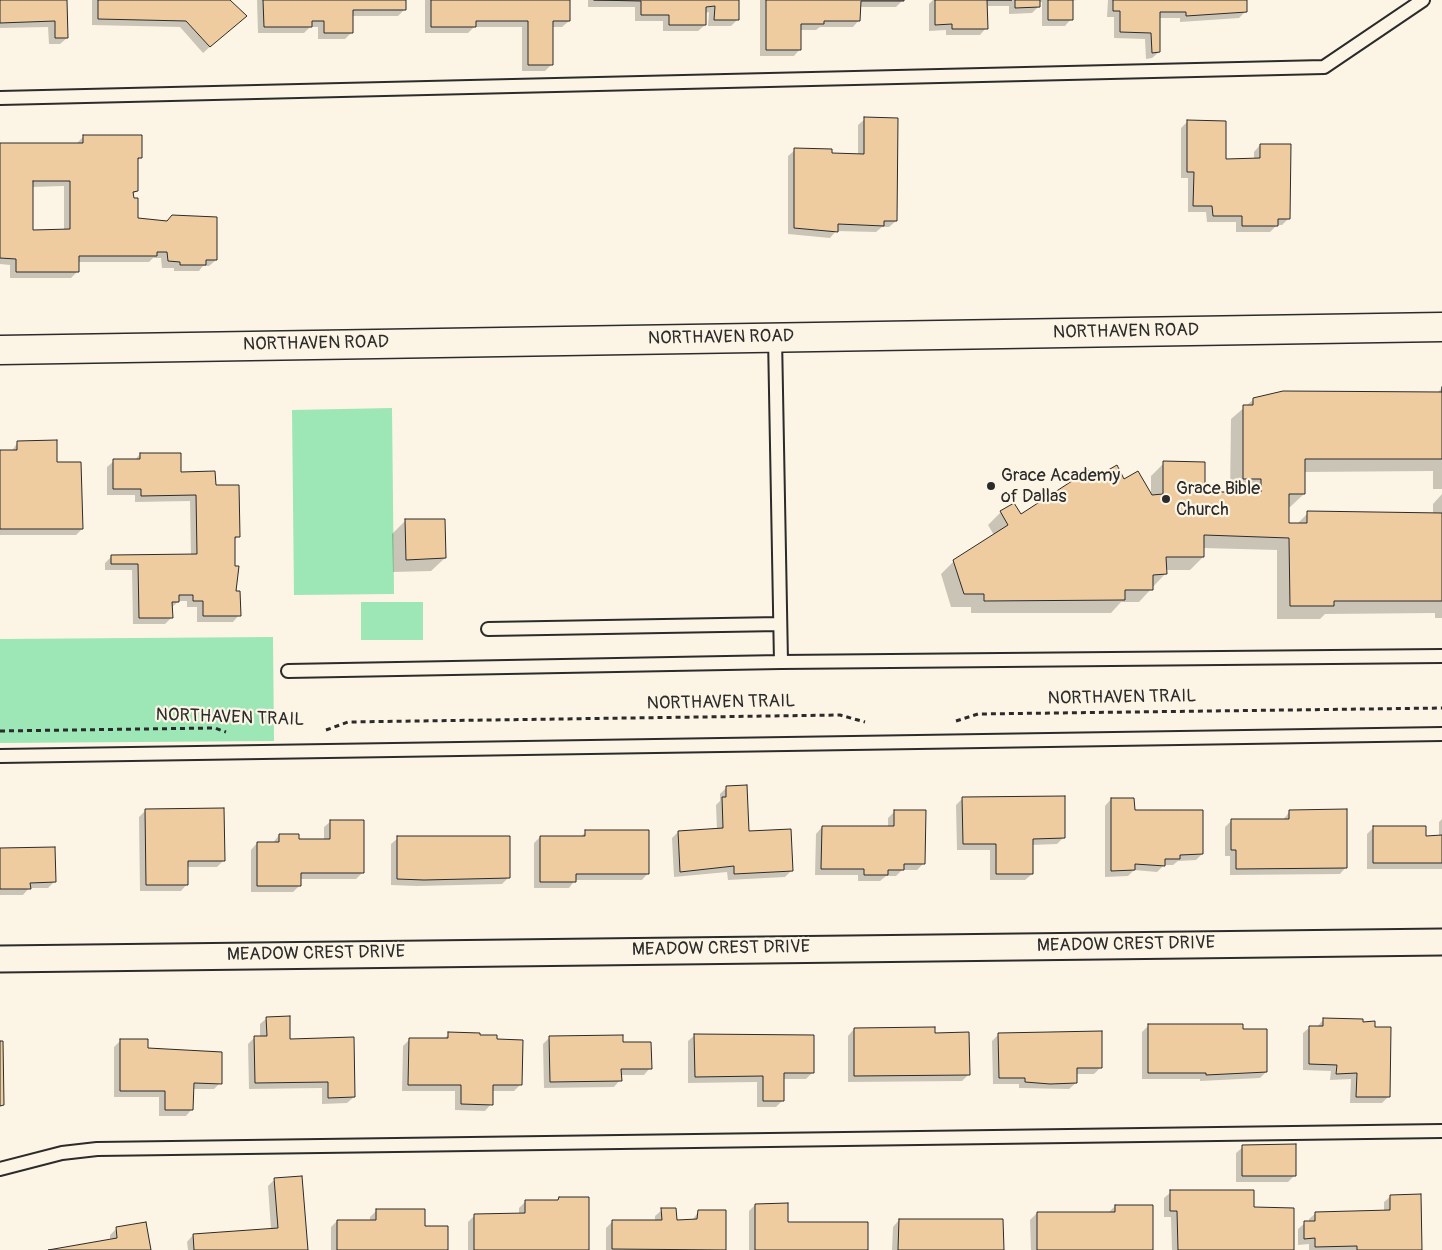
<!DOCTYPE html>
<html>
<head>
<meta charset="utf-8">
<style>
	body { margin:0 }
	canvas { display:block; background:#fcf5e5 }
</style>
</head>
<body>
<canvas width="1442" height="1250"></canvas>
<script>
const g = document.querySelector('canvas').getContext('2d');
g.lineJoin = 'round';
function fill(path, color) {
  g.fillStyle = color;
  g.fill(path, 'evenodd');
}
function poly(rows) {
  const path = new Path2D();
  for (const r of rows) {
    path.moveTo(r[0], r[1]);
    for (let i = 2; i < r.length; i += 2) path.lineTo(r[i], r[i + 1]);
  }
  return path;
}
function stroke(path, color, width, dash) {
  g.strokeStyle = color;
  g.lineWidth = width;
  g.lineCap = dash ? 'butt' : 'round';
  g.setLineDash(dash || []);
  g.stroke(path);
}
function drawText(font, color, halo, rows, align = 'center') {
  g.font = font + ' Pangolin,sans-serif';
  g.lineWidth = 4.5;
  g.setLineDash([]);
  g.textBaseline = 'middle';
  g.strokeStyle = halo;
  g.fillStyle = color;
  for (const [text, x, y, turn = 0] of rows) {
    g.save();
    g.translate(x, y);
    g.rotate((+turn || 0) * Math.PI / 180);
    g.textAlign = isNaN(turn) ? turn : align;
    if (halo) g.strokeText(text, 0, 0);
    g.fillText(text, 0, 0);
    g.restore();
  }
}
fill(poly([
	[392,408,394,594,294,595,292,410],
	[361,602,423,602,423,640,361,640],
	[273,637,274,741,0,743,0,639]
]), '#9de6b5');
fill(poly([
	[0,0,66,0,67,38,60,44,49,44,48,27,0,28],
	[92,0,229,0,238,22,203,53,180,27,92,25],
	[257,0,405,0,405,9,398,16,352,16,352,32,345,39,318,39,318,27,310,27,304,33,258,33],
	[425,0,568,0,569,21,562,27,551,27,551,65,545,71,522,71,522,27,474,27,468,33,425,33],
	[588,0,738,0,738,19,731,26,708,26,709,12,705,13,705,25,698,31,663,31,663,21,635,21,635,7,588,7],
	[760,0,902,0,902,1,896,7,859,7,859,20,853,27,820,27,816,30,800,30,800,49,794,56,760,56],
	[933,0,1077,0,1071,1,1071,19,1065,26,1042,26,1042,2,1038,2,1038,7,1032,13,1009,14,1009,6,986,6,986,28,980,35,946,35,946,30,929,31,929,4],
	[1108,0,1245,0,1245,12,1239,18,1180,22,1180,18,1159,18,1159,52,1152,58,1146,59,1145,39,1114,38,1114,17,1107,17],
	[865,119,896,221,889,227,882,227,876,232,836,231,830,238,788,234,788,156,795,150,831,155,858,155,858,125],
	[1187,122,1225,160,1254,160,1254,152,1260,145,1289,218,1282,225,1277,225,1270,232,1236,232,1236,222,1207,222,1206,212,1188,212,1188,178,1181,178,1181,128],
	[83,137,141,157,137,161,137,191,132,195,137,219,216,260,209,266,203,266,199,271,174,271,174,268,162,268,161,258,153,258,149,262,77,262,77,272,71,278,10,278,10,265,0,264,0,144,77,143],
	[64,186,64,231,32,231,32,187],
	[1442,388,1442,489,1433,489,1433,471,1304,472,1304,494,1290,507,1287,507,1287,525,1296,525,1308,513,1433,514,1433,504,1442,494,1442,618,1435,618,1435,613,1325,614,1320,619,1277,619,1277,550,1203,548,1203,557,1190,570,1165,570,1165,574,1139,602,1121,602,1111,613,971,613,971,607,951,607,941,574,954,561,994,535,988,525,1001,512,1020,515,1094,480,1124,480,1151,494,1151,476,1164,463,1203,494,1230,494,1231,419,1254,399,1437,393],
	[18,442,55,463,82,529,76,535,0,535,0,452,11,452],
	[140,454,179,473,214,486,238,536,234,541,235,592,239,615,233,622,197,622,197,607,187,607,187,601,179,601,171,608,171,618,165,624,133,624,132,570,105,570,105,563,112,556,191,556,190,501,135,502,135,495,107,495,107,467,114,461,134,461],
	[406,520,445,558,431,571,393,572,392,534],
	[726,788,748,832,792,870,785,877,728,880,727,872,674,877,672,838,678,832,717,830,716,805,720,801,720,794],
	[963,798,1063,838,1057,844,1031,845,1032,874,1025,880,990,880,990,850,957,850,956,805],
	[1111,799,1133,812,1202,854,1196,860,1178,861,1173,865,1164,865,1157,872,1134,870,1128,876,1105,877,1105,806],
	[146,810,224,860,217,867,187,867,187,884,181,891,140,891,139,817],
	[895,811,924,863,917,870,902,870,896,876,886,876,880,881,858,881,858,875,815,875,816,834,822,827,888,828,888,818],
	[1290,811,1346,867,1340,874,1230,875,1230,856,1225,856,1225,827,1232,820,1283,820],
	[1442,819,1442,869,1367,869,1367,834,1374,827,1425,837,1439,837,1439,822],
	[331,821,363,872,356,879,299,879,300,885,293,892,251,892,251,850,257,843,273,843,279,835,298,840,324,840,324,827],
	[586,832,648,873,642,880,575,880,569,888,534,888,534,843,540,837,580,837],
	[398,838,509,877,502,884,417,886,391,885,391,844],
	[0,849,54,882,48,888,29,888,23,895,0,895],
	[267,1018,289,1040,354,1097,347,1103,322,1104,322,1088,249,1089,248,1044,255,1037,260,1037,260,1024],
	[1324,1019,1362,1023,1389,1096,1382,1103,1350,1103,1351,1079,1330,1080,1331,1071,1303,1070,1303,1033,1310,1027,1317,1027],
	[1148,1026,1242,1030,1266,1072,1260,1078,1200,1081,1200,1079,1142,1079,1142,1032],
	[854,1029,934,1034,969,1074,962,1081,848,1082,848,1036],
	[449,1034,521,1084,514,1091,492,1091,491,1104,485,1111,455,1110,455,1091,402,1091,403,1046,409,1040,443,1040],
	[999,1034,1101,1067,1094,1074,1076,1074,1076,1083,1069,1089,1019,1088,1019,1084,993,1084,992,1041],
	[695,1035,813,1072,806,1079,783,1079,783,1100,776,1107,757,1107,757,1082,688,1083,688,1041],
	[549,1038,621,1044,650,1068,644,1075,620,1075,620,1080,614,1087,544,1088,543,1044],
	[121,1040,146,1050,220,1083,214,1089,192,1089,192,1109,186,1116,159,1116,159,1097,114,1097,114,1047],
	[1243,1147,1294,1176,1288,1182,1236,1182,1236,1153],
	[275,1179,306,1250,188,1250,187,1242,193,1235,271,1229,268,1186],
	[1171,1192,1253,1209,1293,1250,1172,1250,1171,1217,1164,1217,1164,1198],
	[1391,1196,1420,1250,1309,1250,1309,1244,1298,1245,1298,1229,1305,1223,1309,1222,1309,1219,1316,1213,1384,1211,1384,1202],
	[560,1198,588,1250,468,1250,468,1222,475,1215,519,1215,519,1208,525,1202,556,1201],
	[755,1205,787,1223,867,1250,749,1250,749,1211],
	[1115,1206,1152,1250,1031,1250,1030,1220,1037,1213,1109,1212],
	[662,1210,675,1221,692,1221,698,1212,725,1211,725,1250,606,1250,606,1228,613,1221,655,1221,655,1216],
	[376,1211,424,1228,447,1250,331,1250,331,1227,337,1221,370,1221,370,1217],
	[899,1220,1001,1250,892,1250,893,1227],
	[116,1229,150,1250,55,1250,110,1240,110,1235]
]), '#0003');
const building = poly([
	[0,0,67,0,68,38,55,38,55,21,0,23,0,0],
	[98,0,230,0,247,16,210,47,186,21,98,19,98,0],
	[263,0,406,0,406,10,353,10,353,33,324,33,324,21,312,21,312,27,264,27,263,0],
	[431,0,570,0,570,21,553,21,553,65,528,65,528,21,476,21,476,27,431,27,431,0],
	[594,0,739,0,739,20,714,20,715,6,706,7,706,25,669,25,669,15,641,15,641,1,594,0],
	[766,0,904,0,904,1,861,1,860,21,824,21,824,24,801,24,801,50,766,50,766,0],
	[935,0,1012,0,987,0,988,29,952,29,952,24,935,25,935,0],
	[1015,0,1040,0,1040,7,1015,8,1015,0],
	[1048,0,1073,0,1073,20,1048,20,1048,0],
	[1113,0,1247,0,1247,12,1186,16,1186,12,1160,12,1160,52,1152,53,1151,33,1120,32,1120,11,1113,11,1113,0],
	[864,117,898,118,897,221,884,221,884,226,838,224,838,232,794,228,794,148,832,149,832,153,864,154,864,117],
	[1187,120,1226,121,1226,159,1260,158,1260,144,1291,144,1290,219,1278,219,1278,226,1242,226,1242,216,1213,216,1212,206,1193,206,1194,172,1187,172,1187,120],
	[83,135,142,135,142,158,138,158,138,191,133,192,134,198,138,198,138,218,167,221,172,215,217,217,217,260,206,260,206,265,180,265,180,262,168,261,167,252,157,252,157,256,79,256,79,272,16,272,16,259,0,258,0,143,83,143,83,135],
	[33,181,70,181,70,229,33,230,33,181],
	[1442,387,1442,459,1305,459,1305,494,1289,494,1289,523,1307,523,1307,511,1442,513,1442,601,1334,601,1334,606,1290,606,1289,538,1204,535,1204,557,1166,557,1167,574,1153,575,1153,590,1125,590,1125,600,984,601,984,594,964,594,953,560,1008,525,1000,511,1014,503,1021,514,1089,470,1094,478,1117,465,1124,479,1138,471,1152,495,1163,494,1163,461,1205,462,1205,492,1261,492,1261,479,1243,479,1243,405,1253,405,1253,398,1283,391,1442,392,1442,387],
	[57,440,57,462,81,462,83,529,0,529,0,450,17,450,17,441,57,440],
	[140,453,181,453,181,472,215,471,216,485,239,485,240,537,235,537,235,566,239,566,236,591,240,591,241,616,203,616,203,601,193,601,193,595,179,595,179,602,172,602,173,618,139,618,138,564,111,564,111,555,197,554,196,495,141,496,141,489,113,489,113,459,140,459,140,453],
	[405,519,445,519,446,558,406,560,405,519],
	[747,785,749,831,791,829,793,871,734,874,734,866,680,872,678,831,723,828,722,797,726,797,726,786,747,785],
	[1065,796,1065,838,1033,839,1033,874,996,874,996,844,963,844,962,797,1065,796],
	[1111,798,1134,798,1135,810,1203,810,1203,854,1180,855,1180,859,1165,859,1165,866,1135,864,1135,870,1111,871,1111,798],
	[224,808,225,861,188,861,188,885,146,885,145,809,224,808],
	[1347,809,1347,868,1236,869,1236,850,1231,850,1231,819,1289,819,1289,810,1347,809],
	[894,810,926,810,925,864,904,864,904,870,888,870,888,875,864,875,864,869,821,869,822,826,894,826,894,810],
	[330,820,364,820,364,873,301,873,301,886,257,886,257,842,279,842,279,834,299,834,299,839,330,839,330,820],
	[1373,826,1426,826,1426,836,1442,835,1442,863,1373,863,1373,826],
	[585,830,649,830,649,874,576,874,576,882,540,882,540,836,585,836,585,830],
	[397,836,510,836,510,878,424,880,397,879,397,836],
	[55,847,56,882,30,883,31,889,0,889,0,848,55,847],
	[290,1016,290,1039,354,1037,355,1097,328,1098,328,1082,255,1083,254,1036,267,1036,266,1017,290,1016],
	[1323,1018,1363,1019,1363,1022,1375,1021,1375,1027,1391,1027,1390,1097,1356,1097,1357,1073,1336,1074,1337,1065,1309,1064,1309,1026,1323,1026,1323,1018],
	[1148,1024,1243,1024,1243,1029,1267,1029,1267,1072,1206,1075,1206,1073,1148,1073,1148,1024],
	[935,1027,935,1033,969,1032,970,1075,854,1076,854,1028,935,1027],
	[1102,1031,1102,1068,1077,1068,1077,1083,1050,1084,1025,1082,1025,1078,999,1078,998,1033,1102,1031],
	[448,1032,480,1033,480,1035,497,1035,497,1039,523,1040,522,1085,493,1085,493,1105,461,1104,461,1085,408,1085,409,1038,448,1038,448,1032],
	[694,1034,814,1035,814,1073,784,1073,784,1101,763,1101,763,1076,695,1077,694,1034],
	[623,1035,623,1042,651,1042,652,1069,621,1069,622,1081,550,1082,549,1036,623,1035],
	[120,1039,148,1039,148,1048,222,1052,222,1084,194,1083,193,1110,165,1110,165,1091,120,1091,120,1039],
	[0,1041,3,1041,4,1105,0,1106,0,1041],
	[1296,1144,1296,1176,1242,1176,1242,1145,1296,1144],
	[302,1176,308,1250,194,1250,193,1234,278,1228,274,1178,302,1176],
	[1170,1190,1254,1190,1254,1207,1294,1208,1294,1250,1178,1250,1177,1211,1170,1211,1170,1190],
	[1421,1194,1422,1250,1357,1250,1357,1246,1315,1247,1315,1238,1304,1239,1304,1221,1315,1221,1315,1212,1390,1210,1390,1195,1421,1194],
	[559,1197,589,1197,589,1250,474,1250,474,1214,525,1213,525,1200,558,1200,559,1197],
	[788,1203,788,1222,868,1222,868,1250,755,1250,755,1204,788,1203],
	[1115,1205,1153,1205,1153,1250,1037,1250,1037,1212,1115,1212,1115,1205],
	[661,1208,676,1208,677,1220,697,1219,698,1210,726,1210,726,1250,612,1249,612,1220,662,1220,661,1208],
	[376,1209,425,1209,425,1226,448,1226,448,1250,337,1250,337,1220,376,1220,376,1209],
	[899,1219,1003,1219,1004,1250,898,1250,899,1219],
	[146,1222,151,1250,48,1250,117,1238,116,1227,146,1222]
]);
fill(building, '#efcca0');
stroke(building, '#2b2b2b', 1);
const service = poly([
	[0,98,1324,67,1423,0],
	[775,337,781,662],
	[488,629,780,624],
	[288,671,781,662,1442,656],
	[0,756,1442,734],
	[0,1169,62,1153,97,1149,1442,1131]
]);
const minor = poly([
	[0,959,1442,942]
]);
const tertiary = poly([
	[0,350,1442,327]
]);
stroke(service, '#2b2b2b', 16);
stroke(minor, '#2b2b2b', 29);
stroke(tertiary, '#2b2b2b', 31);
stroke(poly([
	[956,721,978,714,1442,708],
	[326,730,348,722,840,715,865,722],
	[0,731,215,728,226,732]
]), '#2b2b2b', 3, [5, 4]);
stroke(service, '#fcf5e5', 12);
stroke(minor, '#fcf5e5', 25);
stroke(tertiary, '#fcf5e5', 28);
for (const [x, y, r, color] of [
	[991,486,5,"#2b2b2b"],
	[1166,499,5,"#2b2b2b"]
]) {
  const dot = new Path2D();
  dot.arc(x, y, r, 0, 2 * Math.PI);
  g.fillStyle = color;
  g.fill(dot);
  stroke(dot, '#fcf5e5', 2);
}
drawText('18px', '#2b2b2b', '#fcf5e5', [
	["NORTHAVEN ROAD",1126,332,-1],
	["NORTHAVEN ROAD",721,338,-1],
	["NORTHAVEN ROAD",316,344,-1],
	["NORTHAVEN TRAIL",1122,698,-1],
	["NORTHAVEN TRAIL",721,703,-1],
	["NORTHAVEN TRAIL",230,718,2],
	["MEADOW CREST DRIVE",1126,945,-1],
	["MEADOW CREST DRIVE",721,949,-1],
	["MEADOW CREST DRIVE",316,954,-1]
]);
drawText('18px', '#2b2b2b', '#fcf5e5', [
	["Grace Academy",1001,476],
	["of Dallas",1001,497],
	["Grace Bible",1176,489],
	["Church",1176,510]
], 'left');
</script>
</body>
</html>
